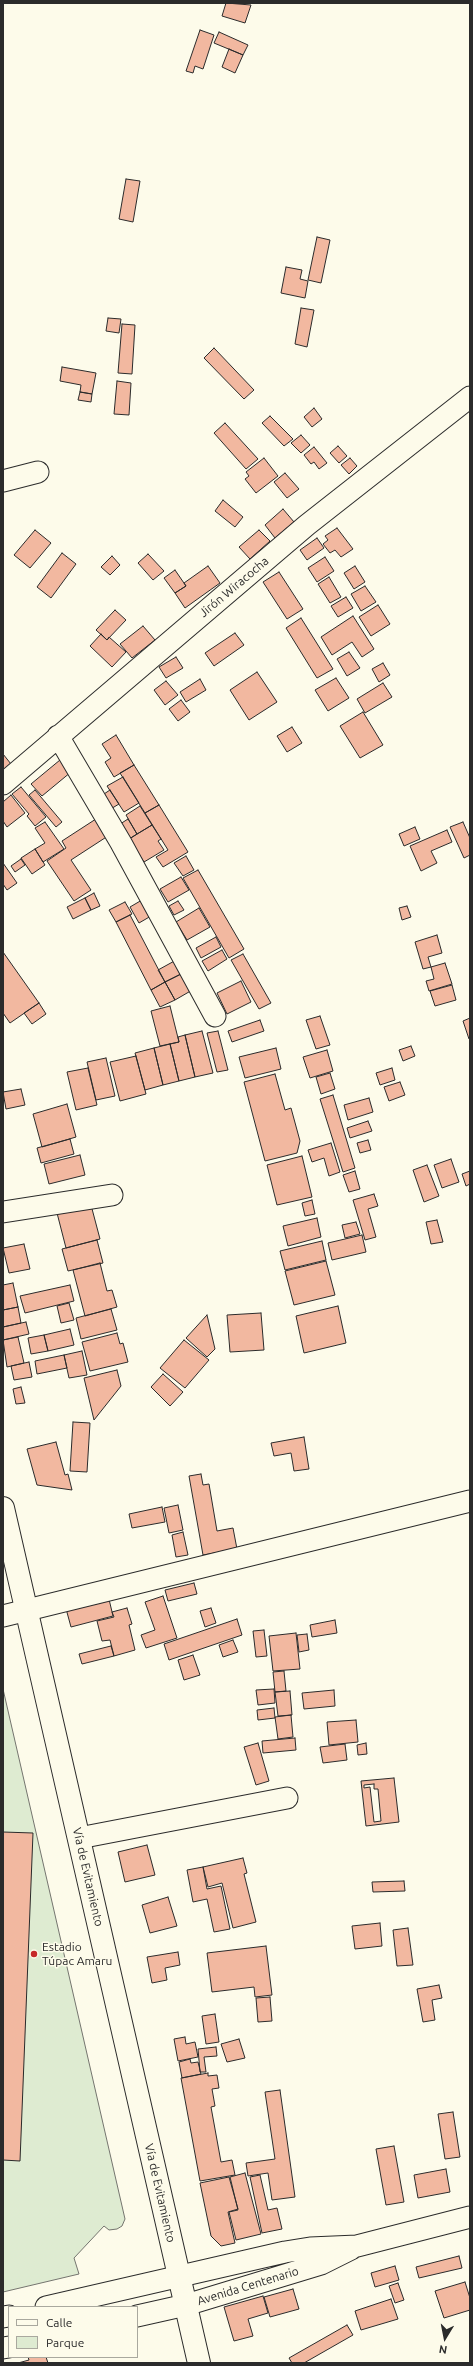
<!DOCTYPE html>
<html>
<head>
<meta charset="utf-8">
<style>
	body { margin:0 }
	#map { position:relative; width:473px; height:2366px; overflow:hidden; background:#fdfbea; font-family:Ubuntu,sans-serif }
	canvas { display:block }
	.frame { position:absolute; inset:0; border:4px solid #2b2b2b; pointer-events:none }
	.legend { position:absolute; left:8px; top:2306px; width:130px; height:52px; box-sizing:border-box; background:#fdfbea; border:1px solid #a9a89e; margin:0; padding:5px 7px; list-style:none; font-size:12px; color:#2b2b2b }
	.legend li { display:flex; align-items:center; gap:8px; height:20px }
	.legend b { width:20px; border:1px solid #a9a89e }
	.north { position:absolute; left:425px; top:2318px; width:40px; height:40px; -webkit-text-stroke:3px #fdfbea; paint-order:stroke; rotate:190deg; font-size:11px; font-weight:700; line-height:16px; text-align:center; color:#2b2b2b }
	.north::after { content:''; display:block; margin:auto; width:14px; height:18px; background:#2b2b2b; clip-path:polygon(50% 0,100% 100%,50% 72%,0 100%) }
</style>
</head>
<body>
<div id="map">
<canvas width="473" height="2366"></canvas>
<div class="frame"></div>
<ul class="legend">
<li><b style="height:5px;background:#fdfbea"></b>Calle</li>
<li><b style="height:11px;background:#deebd1"></b>Parque</li>
</ul>
<div class="north">N</div>
</div>
<script>
const g = document.querySelector('canvas').getContext('2d');
g.lineJoin = 'round';
function fill(path, color) {
  g.fillStyle = color;
  g.fill(path, 'evenodd');
}
function poly(rows) {
  const path = new Path2D();
  for (const r of rows) {
    path.moveTo(r[0], r[1]);
    for (let i = 2; i < r.length; i += 2) path.lineTo(r[i], r[i + 1]);
  }
  return path;
}
function stroke(path, color, width, dash) {
  g.strokeStyle = color;
  g.lineWidth = width;
  g.lineCap = dash ? 'butt' : 'round';
  g.setLineDash(dash || []);
  g.stroke(path);
}
function drawText(font, color, halo, rows, align = 'center') {
  g.font = font + ' Ubuntu,sans-serif';
  g.lineWidth = 3;
  g.setLineDash([]);
  g.textBaseline = 'middle';
  g.strokeStyle = halo;
  g.fillStyle = color;
  for (const [text, x, y, turn = 0] of rows) {
    g.save();
    g.translate(x, y);
    g.rotate((+turn || 0) * Math.PI / 180);
    g.textAlign = isNaN(turn) ? turn : align;
    if (halo) g.strokeText(text, 0, 0);
    g.fillText(text, 0, 0);
    g.restore();
  }
}
const green = poly([
	[3,1689,125,2219,122,2226,117,2229,109,2230,104,2226,74,2258,79,2274,3,2292,3,1689]
]);
fill(green, '#deebd1');
stroke(green, '#74746e', 1);
const building = poly([
	[226,3,251,5,245,23,222,16,226,3],
	[200,30,214,35,203,69,195,66,193,73,186,71,200,30],
	[219,32,248,45,243,55,214,43,219,32],
	[229,49,243,55,235,73,222,67,229,49],
	[126,179,140,181,133,222,119,219,126,179],
	[317,237,330,240,321,283,308,280,317,237],
	[286,267,302,270,300,279,308,281,305,298,281,293,286,267],
	[301,308,314,310,307,347,295,344,301,308],
	[108,318,121,319,119,333,106,331,108,318],
	[122,324,135,325,132,374,118,373,122,324],
	[214,348,254,390,244,399,204,358,214,348],
	[62,367,96,373,92,394,80,392,81,385,60,381,62,367],
	[117,381,131,383,129,415,114,414,117,381],
	[80,392,92,394,91,402,78,400,80,392],
	[314,408,322,419,312,427,304,417,314,408],
	[270,416,293,439,284,446,262,423,270,416],
	[225,423,258,459,246,469,214,433,225,423],
	[301,435,310,445,301,453,291,443,301,435],
	[338,446,347,456,339,463,330,453,338,446],
	[314,447,327,463,319,469,314,462,311,464,304,455,314,447],
	[264,458,278,476,256,493,245,479,249,476,246,472,264,458],
	[350,458,357,466,349,474,341,465,350,458],
	[285,473,299,489,287,498,274,482,285,473],
	[223,500,243,517,235,527,215,511,223,500],
	[283,509,294,522,275,538,265,525,283,509],
	[337,528,353,549,341,557,335,550,330,553,323,544,328,540,325,536,337,528],
	[35,530,51,543,30,568,14,555,35,530],
	[259,530,270,541,250,559,239,547,259,530],
	[317,538,324,548,307,560,300,550,317,538],
	[62,553,76,564,51,598,37,587,62,553],
	[148,554,164,571,153,580,138,563,148,554],
	[112,556,120,565,110,575,101,567,112,556],
	[325,557,334,571,317,582,308,568,325,557],
	[208,566,220,583,185,608,175,593,186,586,184,583,208,566],
	[355,566,365,582,354,589,344,573,355,566],
	[175,570,186,586,175,593,164,578,175,570],
	[279,572,303,609,287,619,263,582,279,572],
	[329,577,341,597,330,603,318,584,329,577],
	[365,586,376,602,361,611,351,594,365,586],
	[346,597,353,608,338,617,331,606,346,597],
	[378,605,390,624,371,636,359,617,378,605],
	[115,610,126,620,107,640,96,630,115,610],
	[353,616,374,649,362,657,352,642,332,655,321,637,353,616],
	[301,618,333,669,317,678,286,628,301,618],
	[143,626,155,640,132,658,120,644,143,626],
	[235,633,244,645,214,666,205,653,235,633],
	[101,634,107,640,109,637,126,652,112,667,90,646,101,634],
	[349,652,360,668,347,676,337,659,349,652],
	[176,657,183,668,166,678,159,667,176,657],
	[383,663,390,675,379,682,372,669,383,663],
	[257,672,277,702,249,720,230,690,257,672],
	[336,678,349,698,328,711,315,690,336,678],
	[200,679,206,690,186,702,180,692,200,679],
	[166,681,178,695,165,705,154,690,166,681],
	[383,683,392,697,365,713,357,699,383,683],
	[181,700,190,712,178,721,169,709,181,700],
	[363,712,383,745,360,758,340,726,363,712],
	[292,727,302,743,287,752,277,736,292,727],
	[116,735,134,765,114,777,105,762,111,758,102,744,116,735],
	[3,754,11,764,3,770,3,754],
	[60,760,71,772,42,796,31,784,60,760],
	[134,765,159,805,145,813,120,773,134,765],
	[123,777,139,803,124,812,107,786,123,777],
	[21,787,46,817,35,826,27,816,29,814,12,794,21,787],
	[35,790,62,822,56,827,29,795,35,790],
	[110,790,119,804,109,810,101,796,110,790],
	[11,795,25,813,7,827,3,821,3,802,11,795],
	[159,805,188,852,163,867,156,857,168,850,145,813,159,805],
	[140,806,152,825,137,834,126,815,140,806],
	[99,817,111,834,71,860,91,890,74,901,47,861,66,848,62,841,99,817],
	[128,819,137,834,126,841,117,826,128,819],
	[45,822,64,849,43,862,35,849,45,843,35,828,45,822],
	[463,822,470,838,470,855,464,858,450,827,463,822],
	[152,825,161,839,158,841,164,850,144,862,129,839,152,825],
	[415,827,420,839,404,846,399,834,415,827],
	[447,830,452,842,431,851,437,863,421,871,410,846,447,830],
	[35,849,45,865,32,874,21,858,35,849],
	[186,856,194,870,183,876,174,863,186,856],
	[21,859,25,865,15,872,11,866,21,859],
	[3,863,17,883,7,890,3,884,3,863],
	[198,870,244,949,229,958,183,878,198,870],
	[181,877,189,890,168,902,160,889,181,877],
	[94,893,100,906,91,910,85,898,94,893],
	[85,898,91,910,73,919,67,907,85,898],
	[142,900,151,916,139,923,130,907,142,900],
	[178,901,184,910,174,915,169,906,178,901],
	[125,902,132,914,116,922,109,910,125,902],
	[407,906,411,917,402,920,399,908,407,906],
	[199,908,210,927,187,940,176,922,199,908],
	[130,915,165,982,151,990,116,922,130,915],
	[437,935,442,953,428,957,431,967,423,969,415,942,437,935],
	[216,937,221,947,201,958,196,948,216,937],
	[222,950,227,959,208,971,202,961,222,950],
	[3,952,39,1003,10,1023,3,1013,3,952],
	[243,954,271,1003,259,1009,231,960,243,954],
	[178,959,185,972,165,982,158,970,178,959],
	[445,963,452,984,429,991,426,981,434,979,431,967,445,963],
	[185,972,194,989,175,1000,165,982,185,972],
	[241,981,251,1002,227,1014,217,993,241,981],
	[165,982,175,1000,160,1007,151,990,165,982],
	[452,985,456,1000,435,1006,430,991,452,985],
	[39,1003,46,1014,32,1024,24,1013,39,1003],
	[170,1006,179,1042,160,1046,151,1011,170,1006],
	[320,1016,330,1045,316,1049,306,1020,320,1016],
	[470,1018,470,1038,469,1039,463,1021,470,1018],
	[260,1020,264,1031,232,1042,228,1031,260,1020],
	[202,1031,213,1073,195,1077,185,1035,202,1031],
	[218,1031,228,1070,217,1072,207,1033,218,1031],
	[185,1035,195,1077,179,1081,170,1044,179,1042,178,1037,185,1035],
	[170,1044,179,1081,163,1085,154,1048,170,1044],
	[411,1046,415,1056,403,1061,399,1050,411,1046],
	[154,1048,163,1085,145,1090,135,1053,154,1048],
	[276,1048,281,1069,245,1078,239,1057,276,1048],
	[327,1050,333,1071,310,1078,303,1057,327,1050],
	[136,1056,146,1094,120,1101,110,1062,136,1056],
	[106,1058,115,1096,96,1100,87,1062,106,1058],
	[88,1068,97,1105,76,1110,67,1072,88,1068],
	[392,1068,395,1080,380,1085,376,1073,392,1068],
	[330,1073,335,1089,321,1094,316,1077,330,1073],
	[275,1074,285,1110,291,1108,300,1141,297,1153,265,1161,244,1082,275,1074],
	[400,1082,405,1095,389,1101,384,1087,400,1082],
	[21,1089,25,1105,6,1109,3,1092,21,1089],
	[333,1095,355,1168,343,1172,320,1099,333,1095],
	[369,1098,373,1112,348,1120,344,1105,369,1098],
	[67,1104,76,1137,42,1147,33,1114,67,1104],
	[368,1121,372,1131,350,1138,347,1128,368,1121],
	[70,1139,74,1154,41,1163,37,1148,70,1139],
	[368,1140,371,1150,360,1153,357,1143,368,1140],
	[331,1143,340,1172,329,1176,324,1158,312,1162,308,1150,331,1143],
	[80,1155,85,1175,49,1184,44,1164,80,1155],
	[302,1156,312,1197,277,1205,267,1165,302,1156],
	[451,1159,459,1182,442,1188,434,1165,451,1159],
	[427,1165,439,1196,424,1202,413,1170,427,1165],
	[355,1171,360,1189,349,1192,343,1175,355,1171],
	[470,1171,470,1184,466,1186,462,1174,470,1171],
	[374,1194,378,1206,368,1209,376,1237,365,1240,353,1200,374,1194],
	[312,1200,315,1214,305,1216,302,1203,312,1200],
	[91,1205,100,1239,66,1248,57,1213,91,1205],
	[317,1218,321,1237,288,1246,283,1226,317,1218],
	[437,1220,443,1242,431,1244,426,1222,437,1220],
	[356,1222,360,1234,345,1238,342,1225,356,1222],
	[362,1235,366,1252,332,1260,328,1243,362,1235],
	[97,1240,103,1263,68,1271,62,1249,97,1240],
	[322,1241,326,1260,285,1270,280,1251,322,1241],
	[24,1244,30,1269,9,1273,3,1248,24,1244],
	[326,1261,335,1295,294,1305,285,1271,326,1261],
	[100,1263,107,1291,112,1290,117,1307,85,1316,73,1270,100,1263],
	[13,1283,18,1307,3,1310,3,1285,13,1283],
	[70,1285,74,1301,25,1313,20,1296,70,1285],
	[69,1303,74,1320,61,1323,57,1306,69,1303],
	[338,1306,346,1343,304,1353,296,1316,338,1306],
	[18,1307,21,1323,3,1327,3,1310,18,1307],
	[111,1309,117,1330,81,1339,76,1318,111,1309],
	[261,1313,264,1350,230,1352,227,1315,261,1313],
	[207,1315,215,1349,207,1357,186,1338,207,1315],
	[26,1322,29,1334,3,1340,3,1327,26,1322],
	[70,1329,74,1345,48,1351,44,1335,70,1329],
	[117,1333,120,1344,123,1343,128,1362,90,1371,82,1342,117,1333],
	[44,1335,48,1351,31,1354,28,1338,44,1335],
	[18,1337,24,1363,7,1367,3,1340,18,1337],
	[184,1340,209,1360,185,1388,160,1368,184,1340],
	[82,1351,87,1375,69,1378,64,1355,82,1351],
	[64,1355,67,1368,37,1374,35,1361,64,1355],
	[29,1362,32,1377,14,1380,11,1366,29,1362],
	[117,1370,121,1386,94,1420,84,1378,117,1370],
	[163,1374,183,1392,170,1406,151,1387,163,1374],
	[21,1387,25,1403,16,1404,13,1389,21,1387],
	[73,1422,90,1423,87,1472,70,1471,73,1422],
	[304,1437,309,1469,294,1471,291,1453,274,1456,271,1443,304,1437],
	[56,1442,65,1475,68,1474,72,1490,37,1485,27,1449,56,1442],
	[201,1474,203,1485,209,1484,217,1531,233,1528,237,1549,203,1555,189,1476,201,1474],
	[178,1505,183,1530,169,1533,164,1508,178,1505],
	[162,1507,165,1522,132,1528,129,1514,162,1507],
	[183,1532,188,1555,176,1557,172,1535,183,1532],
	[194,1583,197,1594,168,1601,165,1590,194,1583],
	[108,1595,113,1616,71,1627,65,1605,108,1595],
	[163,1596,177,1638,146,1648,141,1635,155,1630,145,1602,163,1596],
	[127,1608,132,1624,129,1625,135,1650,114,1656,110,1640,102,1641,97,1621,114,1617,112,1612,127,1608],
	[211,1608,216,1623,205,1627,200,1611,211,1608],
	[237,1619,242,1635,169,1660,164,1644,237,1619],
	[335,1620,337,1633,312,1637,310,1625,335,1620],
	[264,1630,267,1656,256,1657,253,1631,264,1630],
	[296,1633,300,1669,273,1671,269,1636,296,1633],
	[307,1634,309,1650,299,1652,297,1635,307,1634],
	[233,1640,238,1652,223,1657,219,1645,233,1640],
	[111,1646,114,1656,82,1664,79,1654,111,1646],
	[193,1655,200,1675,184,1680,178,1660,193,1655],
	[284,1671,286,1691,275,1692,273,1672,284,1671],
	[274,1689,275,1703,258,1705,256,1690,274,1689],
	[334,1690,335,1706,304,1709,302,1693,334,1690],
	[290,1691,292,1715,278,1716,275,1692,290,1691],
	[274,1708,275,1718,258,1720,257,1710,274,1708],
	[291,1715,293,1737,278,1739,275,1717,291,1715],
	[356,1720,358,1742,329,1745,327,1722,356,1720],
	[295,1738,296,1750,263,1753,262,1741,295,1738],
	[258,1743,269,1781,256,1785,244,1747,258,1743],
	[366,1743,367,1754,358,1755,357,1745,366,1743],
	[345,1744,347,1760,323,1763,320,1747,345,1744],
	[394,1778,399,1822,366,1826,361,1781,394,1778],
	[374,1784,374,1789,378,1789,381,1821,374,1822,370,1787,364,1788,364,1785,374,1784],
	[3,1832,33,1833,20,2161,3,2160,3,1832],
	[147,1845,155,1875,125,1882,118,1852,147,1845],
	[243,1858,247,1873,244,1874,256,1922,233,1928,222,1883,208,1887,203,1867,243,1858],
	[203,1867,207,1889,221,1886,230,1929,214,1932,207,1899,193,1902,187,1870,203,1867],
	[404,1881,405,1891,373,1892,372,1882,404,1881],
	[168,1897,177,1926,150,1933,142,1905,168,1897],
	[380,1923,382,1946,355,1949,352,1926,380,1923],
	[408,1928,413,1965,397,1966,393,1930,408,1928],
	[266,1946,272,1995,255,1997,254,1987,212,1992,207,1953,266,1946],
	[178,1952,180,1965,165,1968,167,1980,152,1983,147,1957,178,1952],
	[439,1985,442,1998,432,2000,435,2020,423,2022,417,1989,439,1985],
	[270,1997,272,2021,258,2022,256,1998,270,1997],
	[215,2014,219,2042,206,2044,202,2016,215,2014],
	[185,2037,186,2044,195,2042,198,2057,178,2061,174,2039,185,2037],
	[239,2039,245,2058,227,2062,221,2044,239,2039],
	[216,2047,217,2056,204,2057,206,2072,200,2072,198,2049,216,2047],
	[190,2059,191,2063,198,2062,201,2074,182,2078,179,2062,190,2059],
	[208,2073,208,2076,217,2075,219,2088,212,2089,215,2106,211,2107,221,2162,232,2160,235,2175,200,2181,181,2078,208,2073],
	[280,2090,295,2197,272,2200,268,2173,248,2176,246,2163,275,2159,265,2092,280,2090],
	[453,2112,460,2157,445,2159,438,2114,453,2112],
	[394,2146,404,2202,386,2205,376,2149,394,2146],
	[446,2169,450,2192,418,2198,414,2175,446,2169],
	[245,2173,261,2234,236,2240,229,2212,238,2210,230,2177,245,2173],
	[260,2175,268,2210,277,2208,282,2229,262,2233,250,2177,260,2175],
	[229,2177,238,2209,228,2212,235,2243,221,2246,211,2236,200,2183,229,2177],
	[459,2256,462,2268,419,2278,416,2267,459,2256],
	[395,2266,399,2280,375,2287,371,2273,395,2266],
	[465,2282,470,2298,470,2310,444,2318,435,2291,465,2282],
	[398,2283,404,2300,395,2303,389,2286,398,2283],
	[293,2289,299,2309,270,2317,264,2297,293,2289],
	[263,2296,268,2313,248,2319,253,2336,234,2341,224,2307,263,2296],
	[391,2299,398,2319,361,2330,355,2311,391,2299],
	[347,2325,353,2335,304,2363,292,2363,289,2358,347,2325],
	[28,2357,46,2357,48,2363,18,2363,29,2360,28,2357]
]);
fill(building, '#f2b8a0');
stroke(building, '#2b2b2b', 1);
const minor = poly([
	[3,481,38,472],
	[58,736,121,843,215,1016],
	[3,784,307,525,470,397],
	[3,1212,112,1195],
	[3,1616,470,1501],
	[79,1838,287,1798],
	[46,2307,285,2252,310,2248,357,2246,470,2217],
	[137,2316,186,2305,321,2264,351,2249],
	[3,2317,9,2316],
	[3,2348,9,2347]
]);
const highway = poly([
	[3,1508,199,2363]
]);
stroke(minor, '#2b2b2b', 23);
stroke(highway, '#2b2b2b', 24);
stroke(minor, '#fdfbea', 21);
stroke(highway, '#fdfbea', 22);
for (const [x, y, r, color] of [
	[34,1954,4,"#c62828"]
]) {
  const dot = new Path2D();
  dot.arc(x, y, r, 0, 2 * Math.PI);
  g.fillStyle = color;
  g.fill(dot);
  stroke(dot, '#fdfbea', 1.5);
}
drawText('12px', '#2b2b2b', '#fdfbea', [
	["Jirón Wiracocha",234,587,-40],
	["Vía de Evitamiento",88,1877,77],
	["Vía de Evitamiento",160,2193,77],
	["Avenida Centenario",248,2286,-17]
]);
drawText('12px', '#2b2b2b', '#fdfbea', [
	["Estadio",42,1947],
	["Túpac Amaru",42,1961]
], 'left');
</script>
</body>
</html>
